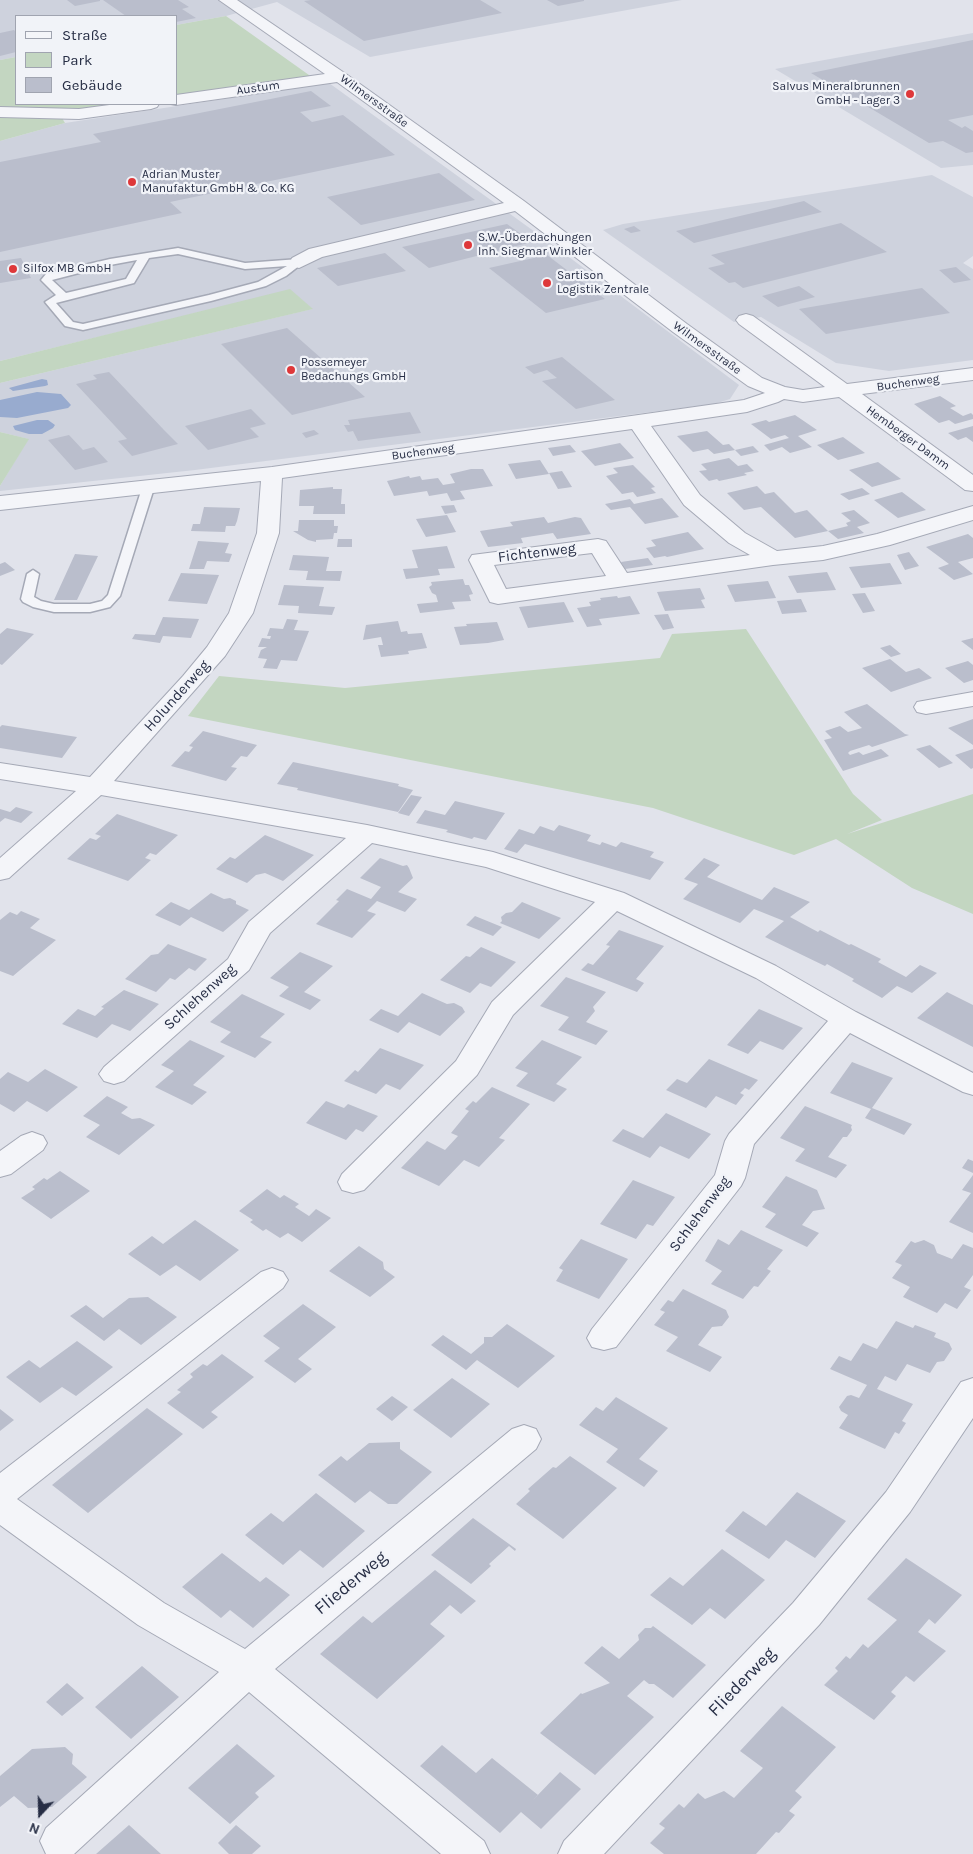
<!DOCTYPE html>
<html>
<head>
<meta charset="utf-8">
<style>
	body { margin:0 }
	#map { position:relative; width:973px; height:1854px; overflow:hidden; background:#e1e3eb; font-family:Karla,sans-serif }
	canvas { display:block }
	.legend { position:absolute; left:15px; top:15px; width:162px; height:90px; box-sizing:border-box; background:#f1f3f8; border:1px solid #a0a4b0; margin:0; padding:6px 9px; list-style:none; font-size:15px; color:#272e45 }
	.legend li { display:flex; align-items:center; gap:10px; height:25px }
	.legend b { width:25px; border:1px solid #a0a4b0 }
	.north { position:absolute; left:15px; top:1789px; width:50px; height:50px; -webkit-text-stroke:4px #f1f3f8; paint-order:stroke; rotate:201deg; font-size:14px; font-weight:700; line-height:20px; text-align:center; color:#272e45 }
	.north::after { content:''; display:block; margin:auto; width:18px; height:22px; background:#272e45; clip-path:polygon(50% 0,100% 100%,50% 72%,0 100%) }
</style>
</head>
<body>
<div id="map">
<canvas width="973" height="1854"></canvas>
<ul class="legend">
<li><b style="height:6px;background:#f4f5f9"></b>Straße</li>
<li><b style="height:14px;background:#c3d6c1"></b>Park</li>
<li><b style="height:14px;background:#babecc"></b>Gebäude</li>
</ul>
<div class="north">N</div>
</div>
<script>
const g = document.querySelector('canvas').getContext('2d');
g.lineJoin = 'round';
function fill(path, color) {
  g.fillStyle = color;
  g.fill(path, 'evenodd');
}
function poly(rows) {
  const path = new Path2D();
  for (const r of rows) {
    path.moveTo(r[0], r[1]);
    for (let i = 2; i < r.length; i += 2) path.lineTo(r[i], r[i + 1]);
  }
  return path;
}
function stroke(path, color, width, dash) {
  g.strokeStyle = color;
  g.lineWidth = width;
  g.lineCap = dash ? 'butt' : 'round';
  g.setLineDash(dash || []);
  g.stroke(path);
}
function drawText(font, color, halo, rows, align = 'center') {
  g.font = font + ' Karla,sans-serif';
  g.lineWidth = 4.5;
  g.setLineDash([]);
  g.textBaseline = 'middle';
  g.strokeStyle = halo;
  g.fillStyle = color;
  for (const [text, x, y, turn = 0] of rows) {
    g.save();
    g.translate(x, y);
    g.rotate((+turn || 0) * Math.PI / 180);
    g.textAlign = isNaN(turn) ? turn : align;
    if (halo) g.strokeText(text, 0, 0);
    g.fillText(text, 0, 0);
    g.restore();
  }
}
fill(poly([
	[0,0,682,0,370,57,277,2,226,16,176,25,176,16,16,16,16,57,0,60],
	[973,33,973,165,941,168,775,69],
	[329,83,553,245,739,385,730,399,714,404,195,470,0,491,0,486,28,439,0,432,0,383,312,309,290,290,0,361,0,141,65,123],
	[932,175,973,197,973,256,963,263,973,269,973,360,889,371,836,363,761,317,734,322,603,230,623,224]
]), '#ced2dd');
fill(poly([
	[226,16,316,80,176,100,176,25],
	[16,57,16,104,151,104,79,114,0,112,0,60],
	[0,116,62,118,65,123,0,141],
	[290,289,313,309,0,383,0,361],
	[0,432,29,439,0,486],
	[746,629,853,794,882,820,847,834,973,794,973,914,912,888,836,839,794,855,653,808,188,716,219,676,345,688,660,658,672,634]
]), '#c3d6c1');
fill(poly([
	[42,379,47,380,48,385,45,386,13,391,9,388],
	[37,392,61,394,71,405,68,408,17,418,0,417,0,400],
	[37,420,48,420,55,425,53,428,42,434,29,434,15,430,13,426]
]), '#98abcf');
fill(poly([
	[67,0,100,0,100,1,75,6],
	[103,0,178,0,189,7,182,9,196,18,176,22,176,16,126,16],
	[311,0,480,0,502,13,364,41,304,1],
	[547,0,584,0,584,1,558,6],
	[14,30,16,32,16,52,0,56,0,33],
	[973,40,973,115,948,120,962,128,965,126,973,131,973,152,966,153,943,141,929,143,811,73],
	[311,91,331,106,300,112,312,122,343,115,395,155,170,202,182,213,0,252,0,162,101,142,93,134],
	[439,173,475,200,361,225,327,197],
	[804,201,822,212,694,243,676,231],
	[841,223,887,252,743,288,735,282,729,283,708,268,725,264,711,255],
	[507,224,532,242,429,268,402,247],
	[634,226,641,231,631,233,624,229],
	[385,253,406,271,338,286,317,268],
	[547,255,605,299,546,313,489,268],
	[21,258,31,278,0,283,0,261],
	[956,267,971,280,954,283,939,270],
	[799,286,815,297,778,307,762,296],
	[922,288,950,313,826,334,799,309],
	[287,328,365,397,292,415,221,344],
	[562,357,615,400,576,409,542,381,557,378,547,370,534,374,525,367],
	[109,372,164,430,178,444,132,456,118,441,127,439,76,384,97,379,93,375],
	[940,396,956,406,950,408,963,416,971,413,973,415,973,419,955,424,949,420,939,423,914,404],
	[251,409,266,424,250,428,259,437,208,450,185,426],
	[410,412,421,433,358,441,353,431,348,432,344,425,350,425,348,420],
	[795,415,817,430,798,436,812,447,790,453,782,447,770,451,764,445,789,438,785,435,771,439,751,424,766,420,769,422],
	[973,426,973,442,966,437,958,440,948,433],
	[314,430,319,434,306,438,302,433],
	[707,431,723,445,729,444,735,450,714,454,708,449,693,452,677,436],
	[69,435,83,450,94,447,108,462,75,470,48,440],
	[843,437,865,453,838,460,817,445],
	[620,443,634,458,595,466,581,451],
	[570,445,576,452,553,456,548,448],
	[753,446,759,452,741,456,735,450],
	[729,458,738,466,747,464,754,471,744,473,747,475,719,481,717,479,709,481,699,471,707,470,701,464],
	[540,460,549,474,516,479,508,464],
	[878,462,901,479,872,487,849,470],
	[633,465,655,487,651,488,656,493,637,497,633,492,622,494,606,476,618,473,613,468],
	[471,469,483,469,493,486,460,491,465,499,451,501,447,493,429,496,427,491,394,496,387,481,409,476,410,478,420,476,422,480,438,478,443,485,455,483,450,474],
	[562,471,572,487,558,489,549,473],
	[757,486,765,494,774,492,795,513,807,510,828,531,795,538,761,507,744,510,727,493],
	[333,487,333,489,342,489,341,504,345,504,345,514,313,514,314,506,299,506,300,490],
	[862,488,870,494,849,500,840,494],
	[902,492,926,510,898,518,874,500],
	[662,498,679,517,645,524,630,507,611,510,605,504,630,499,634,504],
	[454,505,457,512,445,514,441,506],
	[204,507,240,508,237,521,235,526,226,526,225,532,191,531,193,524,200,524],
	[854,510,870,523,857,527,864,533,838,539,828,531,848,526,846,523,851,521,841,513],
	[447,515,456,532,426,537,416,519],
	[544,517,548,523,575,517,581,518,591,534,557,539,553,533,521,538,523,543,488,547,480,531,513,526,510,522],
	[299,520,334,520,334,526,338,526,337,533,334,533,333,539,316,540,316,542,308,540,293,531,298,531],
	[688,532,704,549,667,557,665,556,654,558,646,548,656,546,651,540],
	[968,534,973,538,973,558,958,562,973,574,954,580,938,568,949,564,926,547],
	[338,539,352,539,352,547,337,547],
	[198,541,229,543,225,553,232,554,229,562,207,561,204,569,189,569],
	[447,546,455,568,438,569,440,575,406,579,403,569,418,568,412,550],
	[909,552,919,566,905,570,897,555],
	[75,554,98,556,77,600,54,600],
	[293,555,329,557,326,571,342,571,340,581,306,580,308,571,289,570],
	[648,558,653,565,625,569,621,562],
	[5,562,15,570,0,576,0,564],
	[890,563,902,584,861,588,849,567],
	[827,572,836,590,797,593,788,576],
	[181,573,219,575,207,604,168,601],
	[463,579,465,585,469,585,473,594,469,595,471,601,452,602,455,609,420,613,417,604,438,602,436,595,432,593,429,587,432,585,431,582],
	[768,581,776,598,735,602,727,585],
	[284,585,324,587,319,606,335,607,332,615,298,613,299,606,278,605],
	[700,588,705,599,701,600,705,608,665,611,657,592],
	[865,593,875,611,863,613,852,594],
	[617,596,618,598,630,596,640,614,599,619,602,625,587,627,577,608,591,606,589,602,601,600,600,598],
	[801,599,807,612,782,614,777,601],
	[564,602,574,622,528,628,519,607],
	[668,614,674,628,663,630,654,615],
	[163,617,199,619,191,638,163,636,160,643,132,639,135,634,155,635],
	[287,619,298,620,294,630,309,631,297,661,281,660,277,669,263,668,267,659,258,658,261,650,267,647,258,647,262,638,270,639,271,636,267,636,270,628,283,629],
	[398,621,401,632,407,631,408,634,422,633,427,648,408,651,409,654,381,657,378,645,383,645,381,637,363,640,366,625],
	[497,622,504,640,488,643,460,645,454,627,467,626,466,624],
	[7,628,34,634,2,665,0,664,0,634],
	[973,638,973,650,961,641],
	[890,645,901,654,891,657,880,648],
	[890,659,906,672,919,668,932,678,891,692,862,668],
	[968,661,973,665,973,680,964,683,945,668],
	[867,704,905,734,909,735,872,747,869,745,850,751,848,753,850,755,859,752,863,755,881,749,889,756,843,771,824,740,832,738,825,731,840,726,848,732,862,728,844,712],
	[973,719,973,745,948,728],
	[2,725,77,737,62,758,0,748,0,727],
	[203,731,257,745,247,757,241,756,231,767,237,768,226,781,171,766,185,751,189,752,193,747,189,746],
	[930,745,953,763,939,768,916,749],
	[973,749,973,768,971,769,955,755],
	[293,762,399,784,398,786,413,790,398,812,297,790,298,788,277,784],
	[411,795,422,797,409,816,398,813],
	[455,801,505,813,486,840,474,837,472,839,446,832,448,830,416,823,425,810,445,815],
	[16,807,33,812,21,823,5,818,0,822,0,809,10,812],
	[117,814,178,835,156,855,150,853,145,858,151,860,128,881,67,859,90,838,96,840,101,836,95,834],
	[559,825,591,835,587,841,600,845,602,842,616,847,621,842,654,852,650,857,664,862,650,880,525,844,517,853,504,849,519,829,534,834,540,826,554,831],
	[265,835,314,855,283,881,265,873,256,875,247,883,216,869,230,857,235,859],
	[380,858,403,866,407,865,409,868,413,878,398,892,417,899,405,912,377,901,367,911,376,914,352,938,316,924,339,901,336,900,347,889,371,899,381,887,360,878],
	[704,858,720,865,707,877,762,900,774,887,810,902,790,917,818,932,820,930,849,945,851,944,881,959,878,962,906,977,920,965,937,973,912,993,897,986,882,998,852,981,854,979,827,964,825,966,765,937,784,921,754,909,740,923,683,899,698,884,684,879],
	[211,893,224,899,230,898,236,901,236,904,249,910,223,932,191,917,180,926,155,915,171,902,189,910],
	[522,902,561,918,539,939,500,923,502,921,501,917,506,913,512,912],
	[21,911,40,919,30,928,56,940,13,976,0,971,0,920,10,912,17,915],
	[475,916,502,927,493,936,466,925],
	[619,930,664,946,636,979,644,983,637,992,581,970,588,963,593,965,610,946,606,945],
	[168,944,207,959,195,971,189,968,175,980,170,978,156,992,125,979,151,955,158,954],
	[481,947,516,962,491,987,480,983,470,993,440,980,466,956,470,957],
	[300,952,333,966,304,992,321,1000,310,1010,279,996,289,987,270,978],
	[566,977,606,992,593,1007,595,1011,586,1022,608,1031,596,1045,558,1030,569,1017,540,1006],
	[124,990,159,1004,130,1031,112,1024,97,1038,62,1024,78,1009,95,1016,104,1008,101,1007],
	[947,992,973,1005,973,1047,917,1018],
	[422,993,447,1004,454,1003,462,1007,465,1012,440,1036,409,1022,398,1033,369,1020,381,1009,398,1016],
	[242,994,285,1014,260,1037,272,1042,255,1058,220,1042,231,1032,210,1022],
	[759,1009,803,1028,783,1050,760,1041,748,1054,727,1045],
	[190,1040,225,1056,193,1085,207,1092,192,1105,155,1087,174,1071,161,1065],
	[542,1040,582,1057,556,1084,567,1089,554,1102,516,1086,528,1073,515,1068],
	[380,1048,424,1065,400,1090,386,1084,376,1094,344,1081,355,1070,358,1072],
	[709,1059,758,1080,749,1090,745,1088,740,1093,744,1095,736,1105,716,1096,706,1108,666,1090,677,1079,687,1083],
	[852,1062,893,1078,872,1108,912,1124,904,1135,865,1118,871,1109,830,1093],
	[45,1069,78,1087,47,1112,27,1101,14,1112,0,1104,0,1079,8,1072,28,1082],
	[492,1087,530,1104,499,1138,505,1140,479,1167,464,1160,439,1186,401,1168,427,1141,445,1150,458,1136,451,1133,469,1111,465,1109,473,1101,476,1103],
	[107,1096,128,1107,121,1113,132,1119,140,1118,155,1125,119,1155,86,1137,100,1125,83,1116],
	[326,1101,344,1108,348,1104,378,1116,363,1132,356,1129,346,1140,306,1123],
	[805,1106,852,1125,851,1127,852,1130,847,1137,843,1137,828,1157,847,1165,836,1178,795,1161,805,1149,780,1138],
	[666,1113,711,1134,689,1159,660,1146,650,1158,612,1141,623,1129,643,1138],
	[968,1159,973,1161,973,1173,962,1168],
	[60,1171,90,1191,51,1219,21,1198,35,1189,32,1187,44,1178,47,1180],
	[973,1175,973,1233,949,1222,971,1193,962,1190],
	[786,1176,817,1190,825,1209,813,1211,802,1225,819,1233,807,1247,765,1227,776,1214,762,1207],
	[633,1180,675,1197,653,1226,647,1224,636,1239,600,1224],
	[267,1189,280,1198,284,1195,299,1204,295,1207,309,1216,316,1209,331,1218,302,1242,288,1233,280,1238,266,1229,263,1231,250,1222,253,1220,239,1211],
	[195,1220,239,1250,200,1281,176,1265,160,1276,128,1254,152,1236,163,1244],
	[741,1230,783,1250,767,1269,771,1271,758,1287,754,1286,743,1299,711,1284,722,1271,705,1261,718,1239,729,1245],
	[581,1239,628,1259,599,1299,556,1281,563,1270,559,1268],
	[924,1240,934,1245,937,1253,952,1259,963,1244,973,1248,973,1275,964,1287,971,1290,957,1309,945,1303,937,1313,903,1297,910,1287,892,1278,902,1265,895,1262,911,1241,915,1243],
	[359,1246,383,1262,384,1269,395,1277,370,1297,329,1271],
	[683,1289,726,1310,729,1317,722,1326,712,1327,698,1345,722,1357,710,1372,666,1351,678,1337,654,1325,665,1312,660,1310,668,1300,673,1302],
	[148,1297,177,1317,141,1345,119,1329,104,1341,70,1316,86,1305,103,1318,129,1298],
	[303,1304,336,1327,298,1359,312,1369,295,1383,264,1361,280,1348,263,1336],
	[896,1321,913,1328,915,1325,936,1333,934,1337,949,1343,952,1349,944,1361,937,1362,930,1373,907,1364,896,1381,885,1376,877,1389,913,1404,902,1421,906,1423,899,1434,895,1432,885,1449,839,1428,848,1415,841,1411,839,1407,847,1396,851,1395,859,1398,867,1385,830,1369,839,1356,851,1361,863,1343,877,1349],
	[507,1324,555,1356,518,1388,477,1360,466,1370,431,1345,443,1335,471,1354,484,1343,484,1337,492,1337],
	[77,1341,113,1367,76,1396,62,1387,40,1403,6,1377,29,1360,40,1368],
	[222,1354,254,1377,211,1412,218,1417,203,1429,167,1403,181,1392,177,1390,193,1377,190,1374,203,1364,207,1366],
	[452,1378,490,1404,451,1438,413,1410],
	[392,1396,408,1407,392,1421,376,1409],
	[616,1397,668,1428,639,1459,658,1471,644,1487,606,1462,618,1449,579,1425,596,1407,603,1411],
	[147,1408,183,1434,88,1513,52,1485],
	[0,1409,14,1420,0,1431],
	[400,1442,400,1449,432,1472,397,1504,388,1504,370,1491,355,1503,318,1475,341,1456,347,1461,369,1443],
	[570,1456,617,1488,563,1539,516,1504,530,1491,528,1489,553,1467,556,1468],
	[797,1492,846,1521,815,1558,786,1540,769,1559,725,1531,743,1511,766,1526],
	[316,1493,365,1531,323,1568,300,1550,283,1565,245,1535,271,1513,283,1522],
	[473,1518,516,1549,515,1551,509,1546,489,1564,491,1566,471,1584,431,1555],
	[722,1549,765,1580,725,1619,710,1608,692,1625,650,1595,670,1577,683,1586],
	[222,1553,260,1582,266,1577,290,1595,253,1628,230,1610,221,1618,182,1587],
	[906,1558,962,1595,935,1624,929,1619,918,1632,946,1651,914,1682,906,1676,891,1692,896,1696,874,1720,824,1685,838,1671,835,1668,846,1656,850,1659,863,1644,868,1648,897,1620,867,1599],
	[435,1570,476,1601,461,1614,450,1605,430,1624,445,1636,377,1699,320,1654,363,1616,372,1623],
	[653,1626,706,1665,673,1698,654,1684,649,1684,644,1680,627,1696,654,1717,595,1775,540,1733,581,1693,582,1694,610,1683,584,1663,602,1646,619,1659,639,1640,638,1635,645,1628,651,1628],
	[142,1666,179,1697,131,1739,95,1707],
	[67,1683,84,1698,62,1716,46,1702],
	[782,1706,836,1747,795,1791,802,1797,789,1811,795,1815,779,1833,776,1832,756,1854,664,1854,650,1843,665,1828,659,1824,679,1804,684,1808,698,1793,705,1799,724,1791,734,1798,763,1768,740,1751],
	[237,1744,275,1776,255,1793,259,1797,230,1824,188,1788],
	[442,1745,476,1773,492,1758,538,1795,533,1800,560,1772,581,1789,541,1829,521,1812,500,1833,420,1766],
	[65,1747,73,1754,72,1764,87,1777,52,1807,28,1808,14,1796,0,1807,0,1776,32,1749],
	[129,1825,161,1854,96,1854],
	[236,1825,261,1846,252,1854,229,1854,218,1843]
]), '#babecc');
const service = poly([
	[178,248,245,263,299,259,304,262,286,276,266,286,211,301,83,330,65,326,45,302,56,295,41,280,46,274,110,259,178,248],
	[178,254,245,269,287,266,258,282,209,295,83,324,73,322,56,303,134,283,149,258,178,254],
	[137,260,126,279,66,293,52,280,110,265,137,260],
	[148,484,154,488,120,596,110,607,90,612,54,612,33,607,23,602,21,599,27,574,33,570,39,574,34,597,41,601,54,604,90,604,102,601,108,595,142,488,148,484]
]);
const minor = poly([
	[219,0,237,0,346,74,524,201,687,324,762,378,785,387,803,390,825,387,739,324,736,320,739,316,746,314,753,316,847,384,973,368,973,380,862,394,973,475,973,491,965,490,839,397,803,402,784,399,778,402,747,412,651,426,700,495,745,533,777,551,823,546,877,534,973,506,973,520,890,545,823,560,773,565,498,604,490,602,469,560,472,555,598,539,606,541,627,573,750,555,729,543,684,505,632,429,282,478,279,533,253,613,225,656,114,781,367,825,493,852,624,893,776,966,856,1012,973,1073,973,1095,963,1092,850,1033,754,1144,745,1178,741,1186,616,1347,604,1350,592,1347,587,1338,592,1329,715,1175,725,1141,729,1134,828,1021,756,978,617,911,513,1015,477,1075,364,1190,353,1193,342,1190,338,1182,342,1174,456,1061,492,1002,595,902,486,867,372,843,270,933,249,970,124,1081,114,1084,104,1081,99,1074,104,1067,228,959,249,922,346,838,101,795,9,878,0,880,0,858,76,791,0,779,0,763,90,777,183,676,207,647,229,613,257,533,261,481,0,510,0,496,272,467,744,400,765,393,748,386,673,332,515,211,322,257,299,268,292,266,290,262,292,258,309,249,504,203,337,82,176,105,171,104,176,104,176,95,325,74,219,0],
	[592,553,606,576,506,589,494,565,592,553],
	[117,104,159,104,157,107,151,109,79,119,0,117,0,107,79,109,117,104],
	[973,692,973,706,926,714,917,712,914,707,917,702,973,692],
	[32,1132,43,1136,47,1143,43,1150,11,1174,0,1177,0,1151,21,1136,32,1132],
	[272,1268,283,1272,288,1280,283,1288,17,1499,164,1603,245,1649,512,1429,524,1425,536,1429,541,1439,536,1449,275,1669,484,1841,490,1854,441,1854,249,1692,74,1854,46,1854,40,1841,46,1828,219,1672,138,1625,0,1525,0,1473,261,1272,272,1268],
	[973,1378,973,1418,910,1512,819,1625,604,1854,558,1854,564,1841,793,1603,886,1492,961,1382,973,1378]
]);
stroke(service, '#a5a9b6', 3);
stroke(minor, '#a5a9b6', 2);
fill(service, '#f4f5f9');
fill(minor, '#f4f5f9');
for (const [x, y, r, color] of [
	[910,94,5,"#de383a"],
	[132,182,5,"#de383a"],
	[468,245,5,"#de383a"],
	[13,269,5,"#de383a"],
	[547,283,5,"#de383a"],
	[291,370,5,"#de383a"]
]) {
  const dot = new Path2D();
  dot.arc(x, y, r, 0, 2 * Math.PI);
  g.fillStyle = color;
  g.fill(dot);
  stroke(dot, '#f1f3f8', 2);
}
drawText('12px', '#272e45', '#f1f3f8', [
	["Salvus Mineralbrunnen",900,87,"right"],
	["GmbH - Lager 3",900,101,"right"],
	["Adrian Muster",142,175],
	["Manufaktur GmbH & Co. KG",142,189],
	["S.W.-Überdachungen",478,238],
	["Inh. Siegmar Winkler",478,252],
	["Silfox MB GmbH",23,269],
	["Sartison",557,276],
	["Logistik Zentrale",557,290],
	["Possemeyer",301,363],
	["Bedachungs GmbH",301,377]
], 'left');
drawText('12px', '#272e45', '#f1f3f8', [
	["Austum",258,88,-8],
	["Wilmersstraße",374,101,36],
	["Wilmersstraße",707,348,36],
	["Buchenweg",908,383,-8],
	["Hemberger Damm",908,438,36],
	["Buchenweg",423,452,-8]
]);
drawText('15px', '#272e45', '#f1f3f8', [
	["Fichtenweg",537,553,-7],
	["Holunderweg",177,696,-48],
	["Schlehenweg",200,997,-42],
	["Schlehenweg",700,1214,-53]
]);
drawText('18px', '#272e45', '#f1f3f8', [
	["Fliederweg",351,1583,-40],
	["Fliederweg",742,1682,-46]
]);
</script>
</body>
</html>
